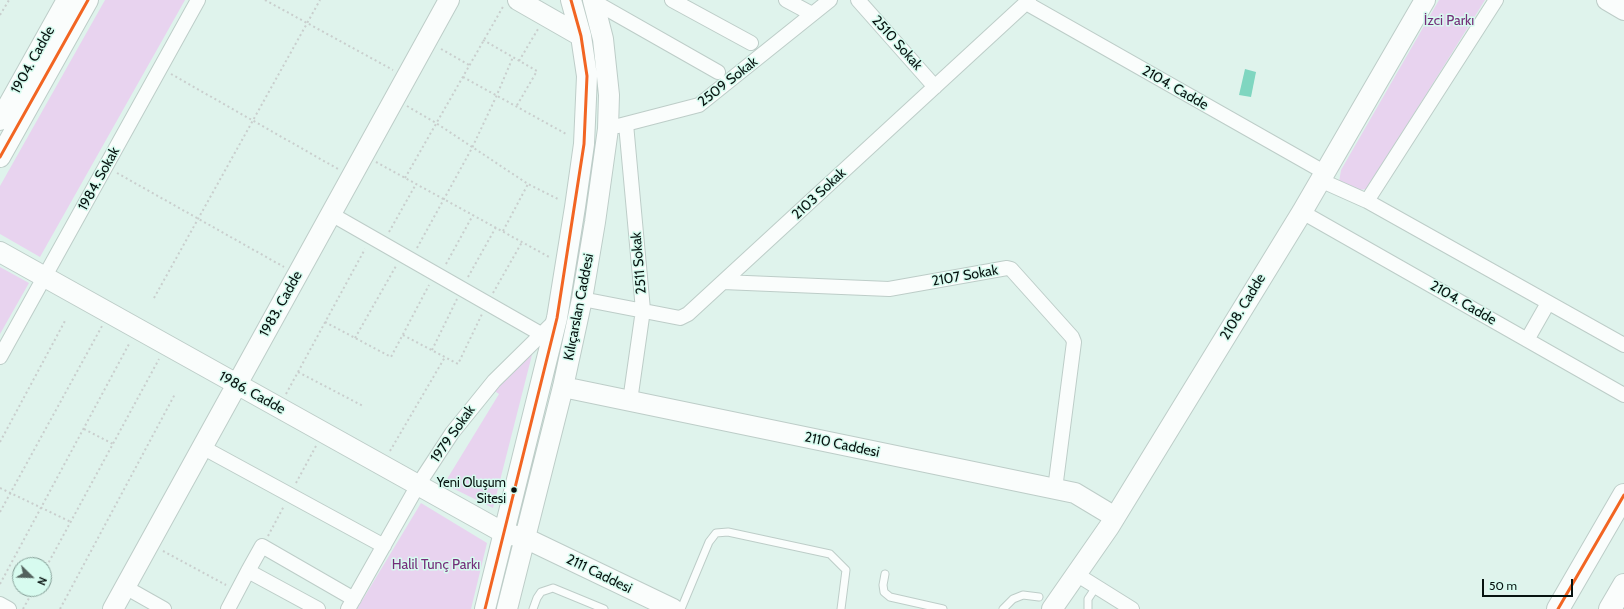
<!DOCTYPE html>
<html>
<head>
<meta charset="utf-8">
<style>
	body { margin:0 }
	#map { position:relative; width:1624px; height:609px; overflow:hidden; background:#dff3ec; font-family:Cabin,sans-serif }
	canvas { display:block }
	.north { position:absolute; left:12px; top:557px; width:40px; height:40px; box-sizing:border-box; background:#d7fbef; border:1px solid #849e96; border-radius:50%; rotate:113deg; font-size:11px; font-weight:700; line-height:16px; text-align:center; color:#071310 }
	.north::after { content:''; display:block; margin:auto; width:14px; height:18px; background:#53615d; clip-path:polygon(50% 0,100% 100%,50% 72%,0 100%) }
	.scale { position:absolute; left:1482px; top:579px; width:91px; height:18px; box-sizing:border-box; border:2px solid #071310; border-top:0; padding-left:5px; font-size:12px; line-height:14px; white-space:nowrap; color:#071310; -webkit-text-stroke:3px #d7fbef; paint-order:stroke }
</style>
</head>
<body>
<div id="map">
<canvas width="1624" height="609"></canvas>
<div class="north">N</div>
<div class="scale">50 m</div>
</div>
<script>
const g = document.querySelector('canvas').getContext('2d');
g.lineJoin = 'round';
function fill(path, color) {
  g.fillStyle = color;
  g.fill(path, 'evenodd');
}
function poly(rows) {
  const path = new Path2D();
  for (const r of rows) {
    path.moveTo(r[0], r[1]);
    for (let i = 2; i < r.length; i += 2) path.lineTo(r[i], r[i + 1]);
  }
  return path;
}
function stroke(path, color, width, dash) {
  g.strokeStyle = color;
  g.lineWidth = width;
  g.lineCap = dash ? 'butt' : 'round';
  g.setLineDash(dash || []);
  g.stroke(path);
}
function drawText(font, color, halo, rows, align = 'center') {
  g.font = font + ' Cabin,sans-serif';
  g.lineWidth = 3;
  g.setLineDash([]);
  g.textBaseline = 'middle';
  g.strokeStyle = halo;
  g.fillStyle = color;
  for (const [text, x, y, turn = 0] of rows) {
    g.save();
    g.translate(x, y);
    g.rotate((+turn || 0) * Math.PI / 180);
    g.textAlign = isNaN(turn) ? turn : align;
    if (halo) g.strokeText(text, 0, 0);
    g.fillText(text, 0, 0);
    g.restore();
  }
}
fill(poly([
	[105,0,185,0,40,257,0,234,0,186],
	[1439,0,1485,0,1367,189,1353,191,1339,182,1341,170],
	[0,267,29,283,0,334],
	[534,347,493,508,444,484,499,394,493,390],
	[421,503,487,543,471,609,357,609]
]), '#e8d3ef');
fill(poly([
	[1245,69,1256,72,1251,97,1239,95]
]), '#7fd6c0');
const lane = poly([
	[885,574,883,585,884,592,890,597,943,609],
	[533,609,537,598,541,592,553,588,604,609],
	[681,609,709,542,716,533,728,532,830,554,846,570,841,609],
	[1003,609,1013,599,1023,595,1039,597],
	[1088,609,1088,599,1096,587]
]);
const street = poly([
	[672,0,751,43],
	[786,0,812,14],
	[858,0,935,87],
	[593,1,718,72],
	[1026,3,1324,172],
	[626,124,643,310,630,401],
	[618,126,699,105,830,0],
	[1320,180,1367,201,1624,345],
	[1367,201,1496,0],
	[1302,212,1624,395],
	[331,214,541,334],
	[723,282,889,289,1007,268,1011,269,1072,337,1074,342,1055,489],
	[582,299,680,318,688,314,1029,0],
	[1527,340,1548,303],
	[0,357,198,0],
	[202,447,384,546],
	[248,571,262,546,354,599],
	[1076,574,1132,609],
	[125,587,164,609],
	[0,604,9,609],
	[228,609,248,571,318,609],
	[348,609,418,485,452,433,494,381,557,319]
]);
const secondary = poly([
	[518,0,581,36],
	[1607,0,1624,10],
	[0,120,67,0],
	[0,157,88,0],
	[0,252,504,533,525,538,673,609],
	[563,387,1075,493,1115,517],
	[113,609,449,0],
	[485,609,557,318,575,207,584,144,587,76,581,36,571,0],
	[507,609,563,387,582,299,595,222,608,129,609,95,603,39,593,0],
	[1052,609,1109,527,1302,212,1425,0]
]);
const primary = poly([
	[1558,609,1624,495],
	[1610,609,1624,585]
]);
stroke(lane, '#bdcdc8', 9);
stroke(street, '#bdcdc8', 16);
stroke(secondary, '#bdcdc8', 22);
stroke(primary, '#bdcdc8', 24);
stroke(poly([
	[265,0,393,70],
	[0,15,9,0],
	[483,40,537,71,516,107],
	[441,49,469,65],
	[519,61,538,29],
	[171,74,338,169],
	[463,77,568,135],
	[407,106,436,123,528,184,560,200],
	[376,162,551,258],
	[117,173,284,267],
	[405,178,504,5],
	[503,231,528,184],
	[389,232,416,184],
	[417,248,472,148,496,97,513,57],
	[446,264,473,215],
	[468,277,496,227],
	[493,293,522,242],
	[154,298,320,0],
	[325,322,391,357,429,285],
	[403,335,458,364,482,314],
	[355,338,396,266],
	[432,350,457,299],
	[298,372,363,406],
	[286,394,365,249],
	[84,429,113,444],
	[0,442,66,319],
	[390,451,445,357],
	[296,483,316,446],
	[0,488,71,522],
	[0,512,102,326],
	[268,536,284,506],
	[163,551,226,585],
	[44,571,159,359],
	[0,584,129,344],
	[23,609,34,589],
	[60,609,175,394]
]), '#c9cecd', 2, [2, 3]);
stroke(lane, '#fafdfc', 7);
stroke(street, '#fafdfc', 14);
stroke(secondary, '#fafdfc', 20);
stroke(primary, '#fafdfc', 22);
stroke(poly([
	[0,157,88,0],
	[485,609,557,318,584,144,587,76,581,36,571,0],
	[1558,609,1624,495]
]), '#f26522', 3);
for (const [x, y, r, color] of [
	[514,490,3.5,"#071310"]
]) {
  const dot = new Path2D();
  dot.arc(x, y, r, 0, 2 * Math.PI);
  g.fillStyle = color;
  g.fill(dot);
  stroke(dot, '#d7fbef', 1.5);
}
drawText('13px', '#071310', '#d7fbef', [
	["Yeni Oluşum",506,483],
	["Sitesi",506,499]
], 'right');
drawText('14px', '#742d7a', '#d7fbef', [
	["İzci Parkı",1449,21],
	["Halil Tunç Parkı",436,565]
]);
drawText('14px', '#071310', '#d7fbef', [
	["2510 Sokak",897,43,48],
	["1904. Cadde",33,60,-61],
	["2509 Sokak",728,82,-38],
	["2104. Cadde",1175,88,30],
	["1984. Sokak",99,179,-61],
	["2103 Sokak",819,194,-43],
	["2511 Sokak",639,263,-95],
	["2107 Sokak",965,276,-10],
	["2104. Cadde",1463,303,30],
	["1983. Cadde",281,304,-61],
	["Kılıçarslan Caddesi",579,307,-79],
	["2108. Cadde",1243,307,-59],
	["1986. Cadde",252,393,29],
	["1979 Sokak",453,434,-55],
	["2110 Caddesi",842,445,12],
	["2111 Caddesi",599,574,26]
]);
</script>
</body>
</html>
